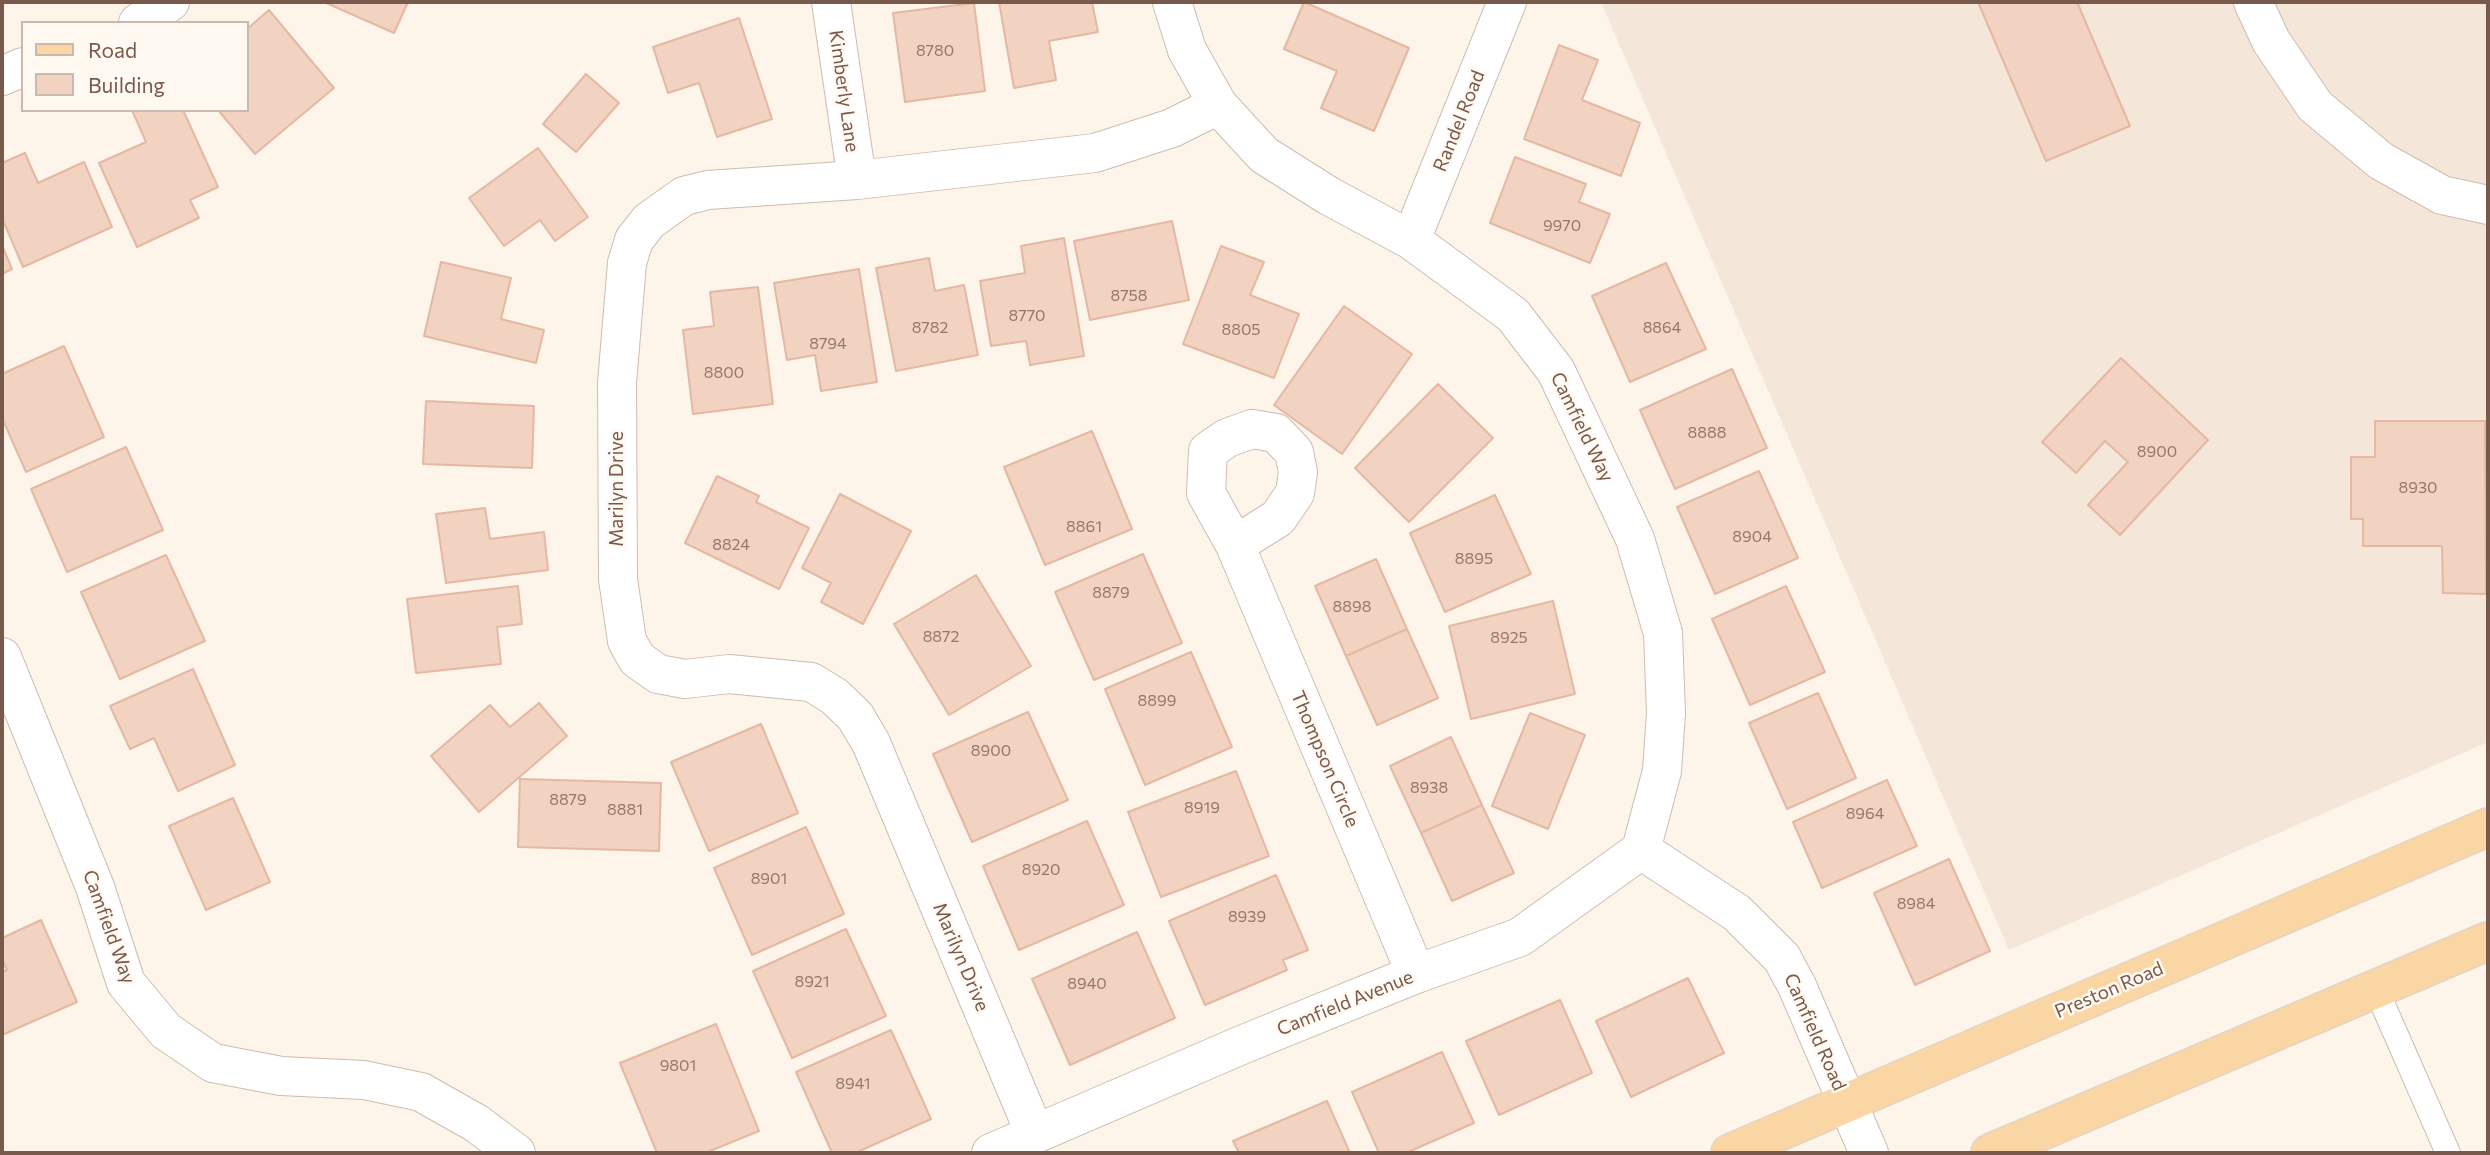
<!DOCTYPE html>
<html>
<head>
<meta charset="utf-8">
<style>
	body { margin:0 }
	#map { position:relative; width:2490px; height:1155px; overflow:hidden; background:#fdf4ea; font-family:Commissioner,sans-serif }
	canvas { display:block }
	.frame { position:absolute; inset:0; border:4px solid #785a4d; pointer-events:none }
	.legend { position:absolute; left:21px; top:21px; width:228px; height:91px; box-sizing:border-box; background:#fff9f1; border:2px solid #c9b9af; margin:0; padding:9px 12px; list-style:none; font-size:21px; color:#785a4d }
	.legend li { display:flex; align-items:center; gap:14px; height:35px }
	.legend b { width:35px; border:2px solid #c9b9af }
</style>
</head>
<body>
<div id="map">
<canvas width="2490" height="1155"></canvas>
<div class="frame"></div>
<ul class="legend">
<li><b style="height:9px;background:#fad6a4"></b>Road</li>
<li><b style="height:19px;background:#f2d2c1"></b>Building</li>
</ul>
</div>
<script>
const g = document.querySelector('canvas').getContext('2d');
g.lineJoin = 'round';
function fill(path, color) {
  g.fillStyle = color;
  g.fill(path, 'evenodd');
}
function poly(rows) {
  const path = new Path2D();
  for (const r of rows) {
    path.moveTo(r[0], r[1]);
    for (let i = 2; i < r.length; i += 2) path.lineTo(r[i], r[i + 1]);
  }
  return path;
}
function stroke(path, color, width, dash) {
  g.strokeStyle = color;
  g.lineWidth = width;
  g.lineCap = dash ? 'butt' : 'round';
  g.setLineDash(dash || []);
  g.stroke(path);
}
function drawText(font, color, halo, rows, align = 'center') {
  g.font = font + ' Commissioner,sans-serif';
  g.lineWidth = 5;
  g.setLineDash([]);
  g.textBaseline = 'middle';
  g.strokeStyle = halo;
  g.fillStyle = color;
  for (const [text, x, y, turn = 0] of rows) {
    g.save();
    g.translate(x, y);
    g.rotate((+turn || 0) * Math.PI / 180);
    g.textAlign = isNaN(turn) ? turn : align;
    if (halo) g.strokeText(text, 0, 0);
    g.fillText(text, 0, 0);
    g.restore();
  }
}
fill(poly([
	[1601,2,2488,2,2488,742,2009,950]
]), '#f4e6d8');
const building = poly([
	[324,2,408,2,394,33,324,2],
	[999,2,1092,2,1098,32,1049,41,1056,80,1014,88,999,2],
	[1304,2,1409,48,1374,131,1321,108,1337,71,1284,49,1304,2],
	[1978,2,2077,2,2130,126,2046,161,1978,2],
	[974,3,985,91,905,102,893,13,974,3],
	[269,10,334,88,255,154,218,110,247,110,247,29,269,10],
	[739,18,772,119,717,137,699,83,668,93,653,47,739,18],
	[1559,45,1598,60,1582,100,1640,123,1621,176,1524,139,1559,45],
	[586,74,619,103,576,152,543,124,586,74],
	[132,110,183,110,218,187,190,200,199,218,137,247,99,163,146,142,132,110],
	[538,148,588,217,555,241,540,220,504,246,469,198,538,148],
	[25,153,38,183,84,162,112,227,23,267,2,218,2,163,25,153],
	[1515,157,1586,184,1579,202,1610,214,1590,263,1490,223,1515,157],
	[1172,221,1189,300,1090,320,1074,241,1172,221],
	[1064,238,1084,356,1030,365,1026,341,991,346,980,281,1025,273,1021,246,1064,238],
	[2,245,12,269,2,274,2,245],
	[1221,246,1264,262,1250,295,1299,314,1274,378,1183,344,1221,246],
	[929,258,935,291,964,285,978,355,896,371,876,268,929,258],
	[441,262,511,278,501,319,544,330,536,363,424,336,441,262],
	[1666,263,1706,349,1630,382,1592,296,1666,263],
	[859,269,877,382,821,391,815,355,787,360,774,283,859,269],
	[758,287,773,404,693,414,683,330,714,326,710,292,758,287],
	[1344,306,1412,354,1342,454,1274,405,1344,306],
	[64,346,104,437,26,472,2,418,2,374,64,346],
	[2121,358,2208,440,2120,535,2088,505,2128,462,2105,441,2076,473,2042,442,2121,358],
	[1732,369,1767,448,1675,489,1640,410,1732,369],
	[1438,384,1493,438,1409,522,1355,468,1438,384],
	[426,401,534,406,532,468,423,464,426,401],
	[2375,421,2485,421,2486,594,2443,593,2442,546,2363,546,2363,519,2351,519,2351,457,2375,457,2375,421],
	[1092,431,1132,529,1045,565,1004,467,1092,431],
	[126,447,163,530,67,572,31,489,126,447],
	[1759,471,1798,558,1715,594,1677,507,1759,471],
	[717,476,759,496,756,502,809,528,779,589,685,543,717,476],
	[840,494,911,531,863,624,821,602,831,583,802,568,840,494],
	[1495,495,1531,574,1445,612,1410,533,1495,495],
	[485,508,490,539,544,532,548,570,446,583,436,514,485,508],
	[1143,554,1182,643,1094,680,1055,592,1143,554],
	[166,555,205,641,120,679,81,592,166,555],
	[1376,559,1407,629,1346,656,1315,586,1376,559],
	[976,575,1031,666,949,715,894,624,976,575],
	[518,586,522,624,497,627,501,664,416,673,407,599,518,586],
	[1786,586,1825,672,1750,705,1712,619,1786,586],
	[1553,601,1575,694,1471,719,1449,626,1553,601],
	[1407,629,1438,698,1377,725,1346,656,1407,629],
	[1191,652,1232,747,1145,785,1105,689,1191,652],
	[193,669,235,765,178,791,154,738,130,749,110,706,193,669],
	[1818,693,1856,778,1787,809,1749,723,1818,693],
	[539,703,567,736,479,812,431,756,490,705,510,727,539,703],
	[1028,712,1068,800,972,842,933,754,1028,712],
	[1530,713,1585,735,1548,829,1492,806,1530,713],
	[761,724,798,813,709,851,671,762,761,724],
	[1451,737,1482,805,1421,833,1390,766,1451,737],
	[1236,771,1269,856,1161,897,1128,812,1236,771],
	[520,779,661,783,659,851,518,847,520,779],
	[1887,780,1917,846,1822,888,1793,822,1887,780],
	[233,798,270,882,206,910,169,826,233,798],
	[1482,805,1514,873,1452,901,1421,833,1482,805],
	[1087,821,1124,905,1019,950,983,866,1087,821],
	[806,827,844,914,752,955,714,868,806,827],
	[1949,859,1990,951,1915,985,1874,893,1949,859],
	[1276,875,1308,950,1283,960,1287,970,1205,1005,1169,921,1276,875],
	[41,920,77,1002,2,1035,2,972,7,970,2,959,2,938,41,920],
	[846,929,886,1016,792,1058,753,971,846,929],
	[1137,932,1175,1018,1070,1065,1032,979,1137,932],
	[1688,978,1724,1053,1631,1097,1596,1021,1688,978],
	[1560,1000,1592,1073,1499,1115,1466,1041,1560,1000],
	[716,1024,759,1131,705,1153,657,1153,620,1063,716,1024],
	[891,1030,931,1119,855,1153,832,1153,796,1072,891,1030],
	[1442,1052,1474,1123,1406,1153,1379,1153,1352,1092,1442,1052],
	[1327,1101,1350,1153,1239,1153,1233,1141,1327,1101]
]);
fill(building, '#f2d2c1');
stroke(building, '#e5b8a2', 2);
const lane = poly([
	[2376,989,2448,1153]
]);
const street = poly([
	[831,2,857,180],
	[1172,2,1187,50,1218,105,1264,155,1329,196,1411,240,1513,315,1556,371,1635,539,1663,633,1666,713,1662,771,1641,850],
	[2253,2,2271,41,2315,106,2381,161,2442,195,2488,205],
	[138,23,170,2],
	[2,76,23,67],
	[1411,240,1507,2],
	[1252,429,1276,433,1294,452,1298,472,1295,493,1278,518,1235,545,1206,493,1208,451,1227,438,1252,429],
	[1235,545,1416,974],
	[2,657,95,887,126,983,166,1031,213,1063,281,1076,364,1080,421,1092,476,1123,516,1153],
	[1641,850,1737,913,1782,958,1797,986,1869,1153],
	[1035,1134,871,743,855,716,834,696,811,682,729,674,685,679,658,674,637,659,627,641,618,579,617,383,627,263,634,240,649,221,684,196,708,190,857,180,1095,153,1172,128,1218,105],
	[991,1153,1244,1044,1416,974,1520,937,1641,850]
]);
const primary = poly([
	[1730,1153,2488,827],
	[1990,1153,2488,941]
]);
stroke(lane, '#cfbcaf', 26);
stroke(street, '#cfbcaf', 40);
stroke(primary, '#d9d1cd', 40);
stroke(lane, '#fff', 24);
stroke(street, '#fff', 38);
stroke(primary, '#fad6a4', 38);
drawText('16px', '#96786a', null, [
	["8780",935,51],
	["9970",1562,226],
	["8758",1129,296],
	["8770",1027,316],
	["8782",930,328],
	["8864",1662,328],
	["8805",1241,330],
	["8794",828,344],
	["8800",724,373],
	["8888",1707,433],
	["8900",2157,452],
	["8930",2418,488],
	["8861",1084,527],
	["8904",1752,537],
	["8824",731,545],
	["8895",1474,559],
	["8879",1111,593],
	["8898",1352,607],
	["8872",941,637],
	["8925",1509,638],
	["8899",1157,701],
	["8900",991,751],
	["8938",1429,788],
	["8879",568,800],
	["8919",1202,808],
	["8881",625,810],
	["8964",1865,814],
	["8920",1041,870],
	["8901",769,879],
	["8984",1916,904],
	["8939",1247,917],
	["8921",812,982],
	["8940",1087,984],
	["9801",678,1066],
	["8941",853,1084]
]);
drawText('19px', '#785a4d', '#fff9f1', [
	["Kimberly Lane",844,91,82],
	["Randel Road",1459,121,-68],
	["Camfield Way",1582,427,64],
	["Marilyn Drive",617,489,-90],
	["Thompson Circle",1325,759,67],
	["Camfield Way",109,927,70],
	["Marilyn Drive",961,957,67],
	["Preston Road",2109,990,-23],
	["Camfield Avenue",1345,1003,-22],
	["Camfield Road",1815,1032,66]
]);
</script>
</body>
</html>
